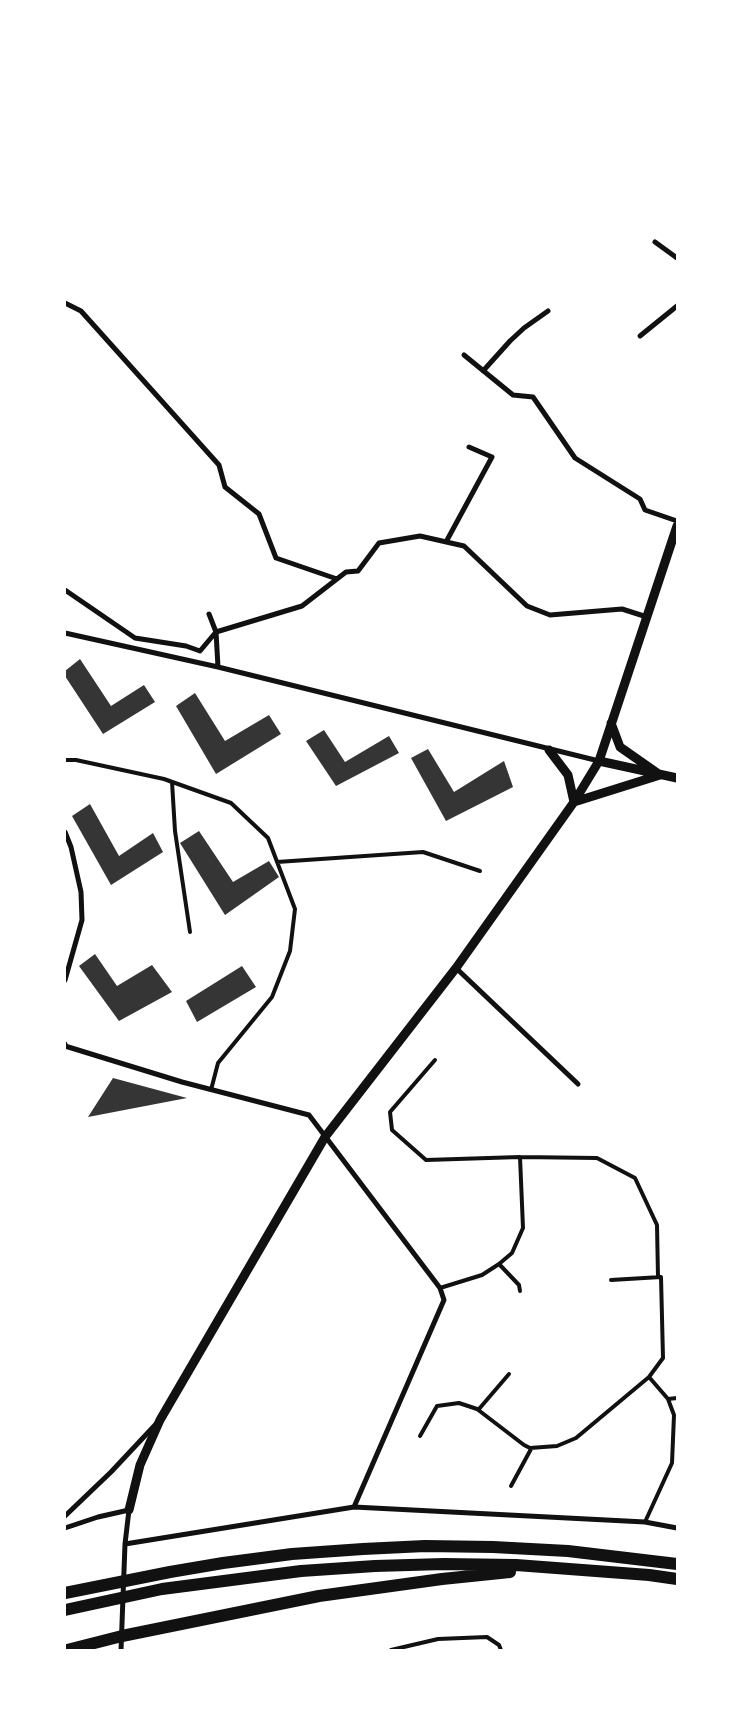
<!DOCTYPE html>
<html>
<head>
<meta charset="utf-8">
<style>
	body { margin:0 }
	#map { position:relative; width:742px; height:1715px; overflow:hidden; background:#fff; font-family:"Varela Round",sans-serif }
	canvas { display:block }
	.frame { position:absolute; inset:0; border:66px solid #fff; pointer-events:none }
</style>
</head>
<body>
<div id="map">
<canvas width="742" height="1715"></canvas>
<div class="frame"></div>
</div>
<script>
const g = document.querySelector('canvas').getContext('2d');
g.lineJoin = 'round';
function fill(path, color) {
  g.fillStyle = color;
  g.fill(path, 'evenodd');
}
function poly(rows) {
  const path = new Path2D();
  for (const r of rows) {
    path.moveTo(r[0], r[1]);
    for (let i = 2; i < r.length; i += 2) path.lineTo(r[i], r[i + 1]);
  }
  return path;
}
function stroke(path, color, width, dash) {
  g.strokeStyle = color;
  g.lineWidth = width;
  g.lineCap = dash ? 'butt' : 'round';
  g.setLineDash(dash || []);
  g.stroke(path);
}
fill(poly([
	[80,659,111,706,144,685,155,702,103,734,65,676,65,671],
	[195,693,225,741,269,715,281,734,216,774,176,706],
	[324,730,345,762,389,736,399,753,336,786,306,741],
	[428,749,454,792,504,761,513,787,446,821,411,758],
	[90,804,119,856,153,833,163,852,111,885,72,816],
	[199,831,233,882,269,861,279,877,225,915,180,843],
	[95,954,117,986,152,965,172,992,119,1021,79,966],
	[242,966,256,987,197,1022,186,1001],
	[113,1078,187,1098,88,1117]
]), '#353535');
stroke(poly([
	[65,760,76,760,164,779,231,803,268,838,295,909,290,951,272,997,218,1063,211,1090],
	[172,782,175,831,190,932],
	[277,862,423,852,480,871],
	[435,1060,390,1112,392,1130,426,1160,520,1157,523,1228,512,1253,499,1264,482,1275,440,1288],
	[520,1157,597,1158,635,1178,657,1225,658,1277],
	[499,1264,519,1285,520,1291],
	[611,1280,661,1277,663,1358,649,1377,668,1399,674,1415,672,1463,645,1522],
	[668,1399,677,1398],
	[477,1409,479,1409,509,1374],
	[420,1436,437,1406,459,1403,477,1409,524,1445,530,1448,557,1446,576,1438,649,1377],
	[511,1486,531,1449,530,1448],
	[391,1650,438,1639,487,1637,499,1645,501,1650]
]), '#111', 4);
stroke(poly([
	[655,242,677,258],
	[65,303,81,311,219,465,225,487,259,514,276,558,337,579],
	[640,336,677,306],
	[464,355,513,395,533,397,575,458,640,499,645,510,677,521],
	[483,371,510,341,524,328,548,311],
	[446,542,492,457,469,447],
	[65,590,135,638,186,646,200,651,216,632,302,606,346,572,358,571,379,543,420,536,464,546,527,606,550,615,622,609,647,617],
	[209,614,216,632,218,667],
	[65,633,218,667,599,761],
	[65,832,71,847,81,892,82,920,65,980],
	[456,968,578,1084],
	[65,1044,65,1046,182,1082,309,1115,440,1288,444,1300,354,1507],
	[65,1516,111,1472,156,1424],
	[65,1528,98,1517,129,1510,125,1544,121,1650],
	[125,1544,354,1507,645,1522,677,1528]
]), '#111', 5);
stroke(poly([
	[549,750,568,775,574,802,660,775,620,747,611,723],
	[599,761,677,778],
	[129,1510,140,1465,160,1420,325,1137,456,968,574,802,599,761,677,526]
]), '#111', 9);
stroke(poly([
	[65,1593,170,1572,223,1563,292,1554,363,1549,425,1546,493,1547,568,1551,677,1564],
	[65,1610,162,1589,301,1571,375,1566,444,1564,516,1565,649,1575,677,1579],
	[67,1650,122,1636,319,1596,442,1579,510,1572]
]), '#111', 12);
</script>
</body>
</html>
